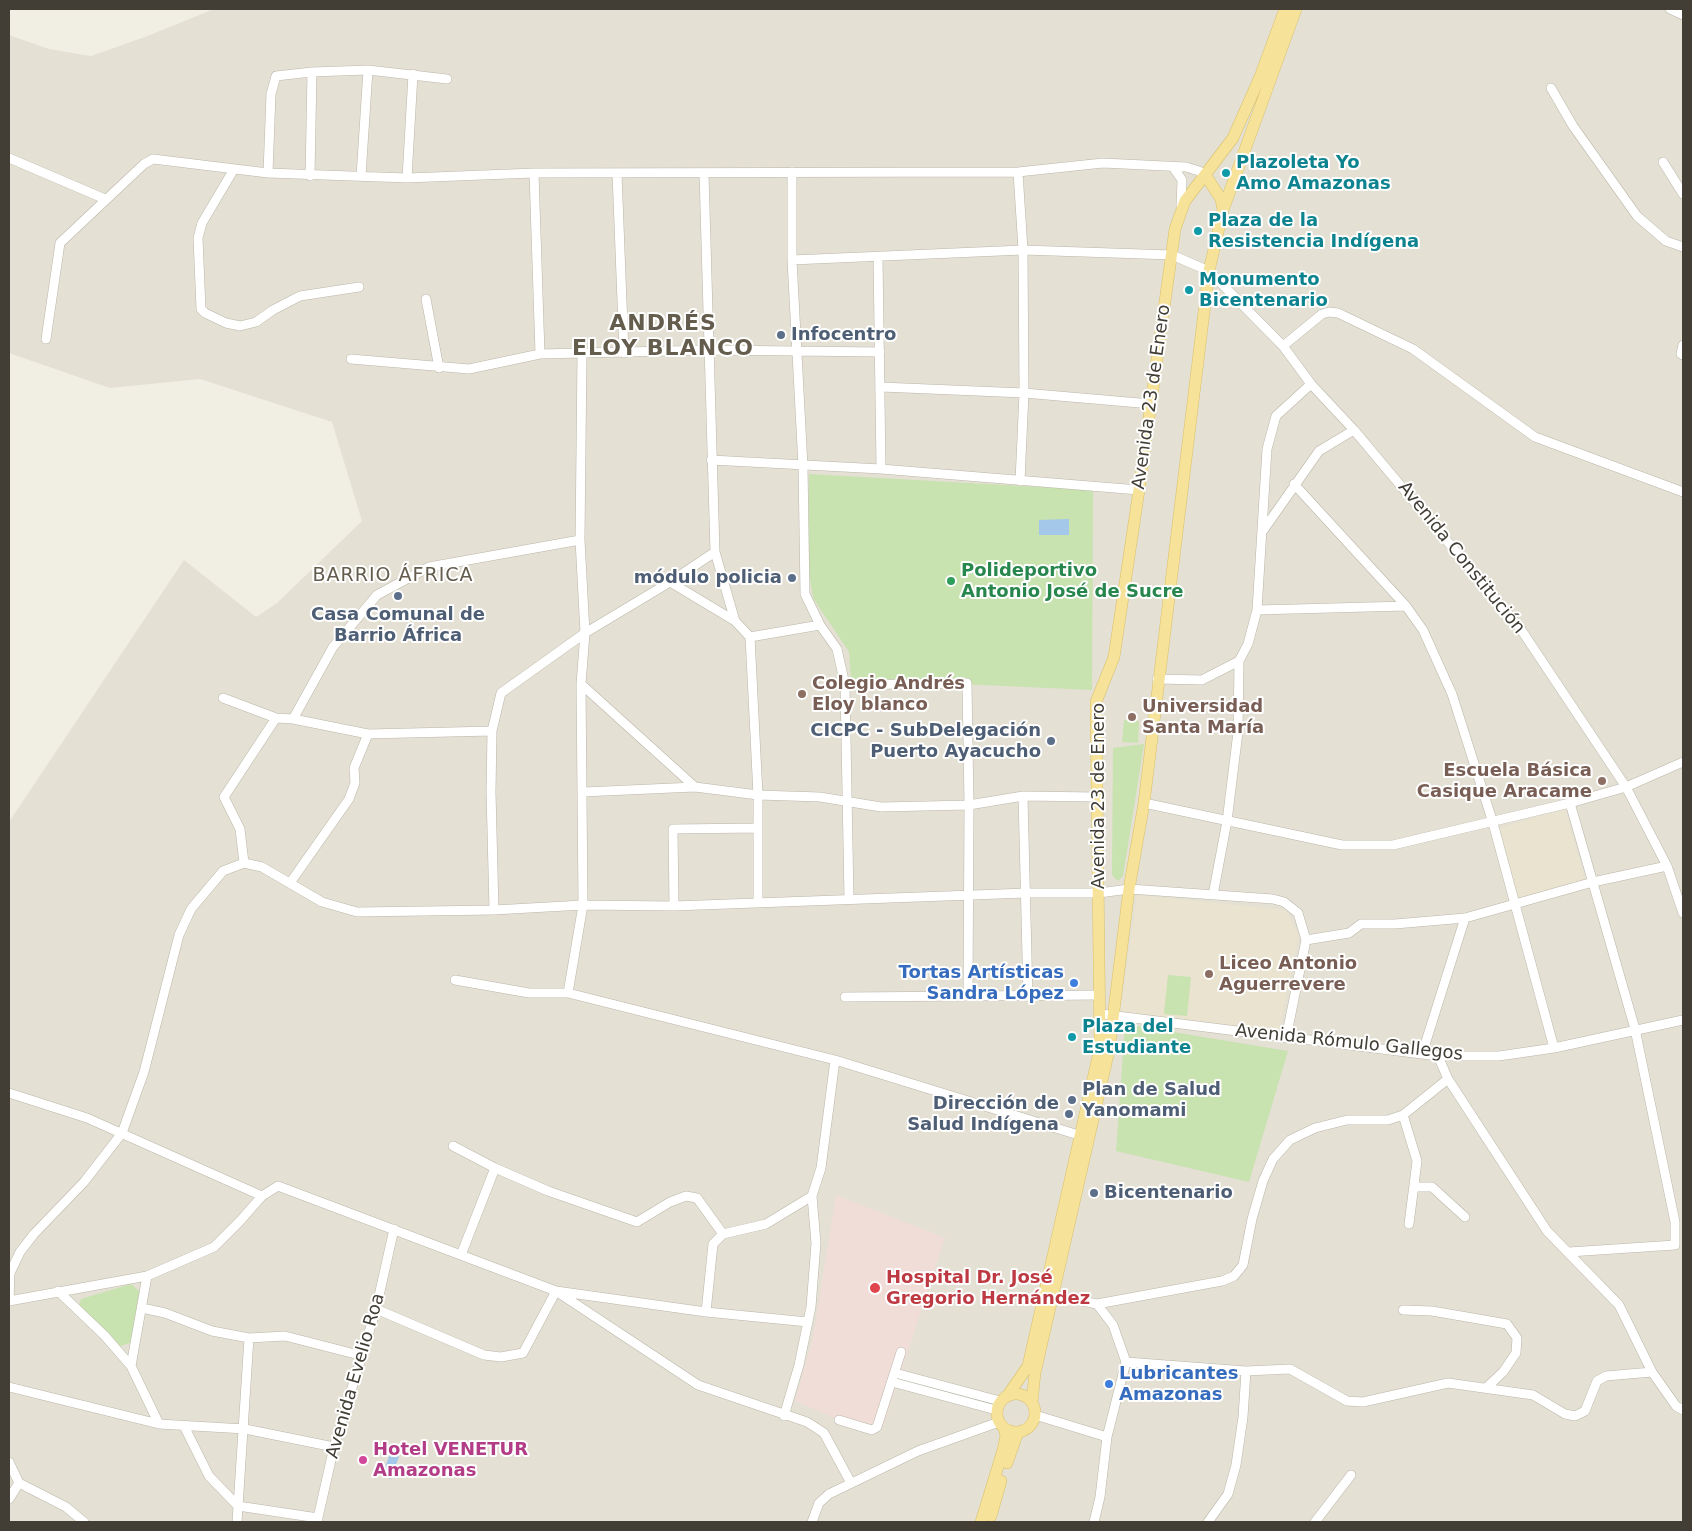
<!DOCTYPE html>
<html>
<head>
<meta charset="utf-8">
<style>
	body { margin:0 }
	#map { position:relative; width:1692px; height:1531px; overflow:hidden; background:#f1eee4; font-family:"DejaVu Sans",sans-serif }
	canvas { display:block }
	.frame { position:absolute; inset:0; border:10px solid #423e35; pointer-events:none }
</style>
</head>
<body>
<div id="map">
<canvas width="1692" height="1531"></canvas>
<div class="frame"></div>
</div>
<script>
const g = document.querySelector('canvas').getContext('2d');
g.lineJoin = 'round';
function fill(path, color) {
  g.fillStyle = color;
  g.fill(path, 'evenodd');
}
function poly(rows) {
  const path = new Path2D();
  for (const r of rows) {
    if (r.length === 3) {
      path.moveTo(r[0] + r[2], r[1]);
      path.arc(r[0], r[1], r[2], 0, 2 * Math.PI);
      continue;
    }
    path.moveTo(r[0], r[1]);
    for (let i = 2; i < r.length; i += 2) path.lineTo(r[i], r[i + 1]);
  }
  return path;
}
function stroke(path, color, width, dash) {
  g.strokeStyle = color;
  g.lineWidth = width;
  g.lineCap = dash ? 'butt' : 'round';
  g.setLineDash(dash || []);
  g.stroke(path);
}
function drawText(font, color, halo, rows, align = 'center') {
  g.font = font + ' "DejaVu Sans",sans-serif';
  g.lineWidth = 4;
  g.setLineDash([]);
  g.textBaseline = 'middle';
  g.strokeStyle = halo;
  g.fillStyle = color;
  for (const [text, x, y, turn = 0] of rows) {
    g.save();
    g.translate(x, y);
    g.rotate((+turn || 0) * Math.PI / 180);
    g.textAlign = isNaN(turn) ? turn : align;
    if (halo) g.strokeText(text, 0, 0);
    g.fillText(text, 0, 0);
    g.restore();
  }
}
fill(poly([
	[214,9,1683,9,1683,1522,9,1522,9,822,184,560,256,617,277,603,362,521,332,422,200,379,110,388,9,353,9,35,49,49,91,56,145,37]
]), '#e4e0d3');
fill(poly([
	[1565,809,1585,879,1518,898,1498,828],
	[1137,895,1286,910,1299,935,1279,1031,1120,1012]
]), '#e9e3cf');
fill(poly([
	[836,1195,945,1238,883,1427,870,1433,795,1401,813,1338]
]), '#f1ddd8');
fill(poly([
	[809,474,1093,490,1092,690,851,679,849,652,813,598,808,565],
	[1124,720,1139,721,1138,743,1122,742],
	[1144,744,1123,876,1118,881,1112,875,1113,748],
	[1168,975,1191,977,1187,1016,1164,1014],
	[1125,1024,1288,1051,1249,1182,1116,1151],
	[131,1284,140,1292,130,1343,120,1346,79,1305,81,1299]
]), '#c8e2b0');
fill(poly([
	[1069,519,1069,535,1039,535,1039,520],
	[393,1445,402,1448,391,1479,382,1476]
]), '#a4c8ea');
const minor = poly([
	[1670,9,1683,15],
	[1551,88,1573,126,1637,216,1666,241,1683,247],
	[9,158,105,199],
	[1663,162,1683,194],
	[1173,167,1182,180,1181,206],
	[234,169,202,223,198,238,201,309,205,313,226,323,240,326,256,322,273,310,300,296,359,287],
	[792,172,792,260,803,466,805,594,820,625,837,649,845,685,849,898],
	[1018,172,1023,250,1024,393,1020,481],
	[268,173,271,94,276,76,312,72,368,70,447,79],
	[534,173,540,354],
	[617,173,624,353],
	[704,174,715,552,735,621],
	[310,176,312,72],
	[361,176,368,70],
	[407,178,413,74],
	[878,257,881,469],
	[792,260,1023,250,1172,255,1209,271,1283,346,1311,384,1354,430,1520,628,1626,787,1667,866,1683,913],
	[426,299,439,368],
	[46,339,60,243,144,164,153,159,268,173,407,178,534,173,1018,172,1103,163,1186,167,1199,171,1206,176],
	[1683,345,1681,354,1683,355],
	[1283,346,1322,314,1329,312,1338,313,1413,349,1535,437,1683,492],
	[351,359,469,369,540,354,710,350,880,352],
	[881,387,1024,393,1151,404],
	[711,460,881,469,1139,490],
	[1294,484,1406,606,1423,630,1452,694,1493,823,1554,1048],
	[1262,532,1319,451,1354,430],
	[670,582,735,621,750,637,758,795,758,903],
	[1257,610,1406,606],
	[750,637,820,625],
	[1157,679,1202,680,1239,661,1248,644,1257,610,1267,449,1276,416,1311,384],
	[581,684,695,787],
	[845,685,967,683,969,805,968,995],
	[223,698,276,718,293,719,368,734,492,731],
	[293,719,333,647,377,595,429,567,580,540],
	[583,792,695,787,758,795,820,797,881,807,969,805,1023,796,1097,797],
	[1023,796,1028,997],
	[1144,803,1342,845,1393,845,1570,803,1626,787,1683,762],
	[244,863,240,829,224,797,276,718],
	[290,883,349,799,355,783,354,768,368,734],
	[1213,895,1227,821,1238,732,1239,661],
	[674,906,673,829,758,828],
	[494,910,491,792,492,731,501,693,585,633,670,582,715,552],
	[1306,940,1349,933,1361,924,1395,924,1465,918,1593,882,1667,866],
	[455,980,529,993,568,993,835,1060,1085,1137],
	[568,993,583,905,581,684,585,633,580,540,582,355],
	[845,997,1100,995],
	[1101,1014,1438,1056,1499,1056,1554,1048,1683,1020],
	[1422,1054,1465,918],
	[1438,1056,1448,1079,1547,1231,1619,1305,1652,1372,1676,1406,1683,1410],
	[9,1093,87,1118,262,1196],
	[1403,1115,1417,1161,1409,1224],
	[453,1146,495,1168,548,1191,637,1222,670,1202,686,1196,697,1198,723,1234],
	[1414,1187,1432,1187,1465,1217],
	[1569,1252,1675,1245,1675,1222,1635,1029,1570,803],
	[461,1255,495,1168],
	[58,1291,105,1336,131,1366,159,1424],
	[1052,1295,1097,1304,1222,1281,1234,1276,1243,1265,1252,1219,1263,1181,1273,1159,1290,1140,1315,1128,1347,1120,1388,1120,1403,1115,1448,1079],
	[9,1301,10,1273,20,1252,34,1234,84,1182,122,1133,144,1072,179,935,191,909,223,871,244,863,262,867,322,902,357,912,494,910,583,905,674,906,1027,893,1099,893,1129,889,1273,899,1284,902,1298,913,1306,940,1286,1038],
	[9,1301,147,1276,214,1247,240,1221,262,1196,278,1186,556,1291,698,1385,807,1422,824,1433,851,1483],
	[142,1308,165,1313,212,1331,249,1338,285,1336,363,1356],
	[376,1309,484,1355,501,1357,523,1353,556,1291,706,1312,808,1322],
	[1403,1310,1432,1311,1507,1324,1517,1338,1516,1353,1503,1372,1486,1388],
	[706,1312,713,1244,723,1234,766,1224,812,1196],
	[1126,1362,1246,1371,1290,1369,1347,1401,1363,1402,1448,1383,1533,1395,1565,1414,1575,1416,1585,1411,1597,1381,1606,1376,1652,1372],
	[131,1366,147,1276],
	[895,1373,1000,1401],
	[892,1382,996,1410],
	[9,1387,159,1424,245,1429,334,1447],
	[1035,1415,1107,1437],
	[784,1416,799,1365,811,1307,816,1243,812,1196,821,1168,835,1060],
	[839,1420,872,1430,877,1427,901,1352],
	[184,1426,209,1476,238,1506,318,1518],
	[9,1462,19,1483,66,1507,84,1522],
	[9,1499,19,1483],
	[237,1522,249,1338],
	[317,1522,334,1447,376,1309,394,1229],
	[812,1522,819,1503,829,1494,918,1451,999,1422],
	[1094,1522,1100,1497,1107,1437,1126,1362,1113,1325,1097,1304],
	[1208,1522,1228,1494,1236,1465,1243,1417,1246,1371],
	[1315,1522,1351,1475]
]);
const major = poly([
	[1206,176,1221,199,1223,210],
	[1016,1413,19],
	[1008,1395,1028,1366,1100,1048,1096,702,1114,657,1139,490,1175,229,1185,201,1233,138,1260,77,1285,9],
	[1032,1402,1035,1373,1109,1050,1129,889,1144,803,1209,271,1223,210,1296,9],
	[1007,1463,1018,1432],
	[991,1516,1001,1481],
	[981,1522,1003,1450,1006,1436,1004,1428]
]);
stroke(minor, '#bbb6a8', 10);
stroke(major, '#d9c06a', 12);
stroke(minor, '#fff', 9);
stroke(major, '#f6e298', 11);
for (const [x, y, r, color] of [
	[1226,173,5,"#0f9aa8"],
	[1198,231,5,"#0f9aa8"],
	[1189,290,5,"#0f9aa8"],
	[781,335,5,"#5c6f8a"],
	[792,578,5,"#5c6f8a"],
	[951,581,5,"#2e9e5b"],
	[398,596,5,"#5c6f8a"],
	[802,694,5,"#8d6e63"],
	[1132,717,5,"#8d6e63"],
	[1051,741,5,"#5c6f8a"],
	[1602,781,5,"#8d6e63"],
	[1209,974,5,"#8d6e63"],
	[1074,983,5,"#3f7fe0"],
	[1072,1037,5,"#0f9aa8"],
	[1072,1100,5,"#5c6f8a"],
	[1069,1114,5,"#5c6f8a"],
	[1094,1193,5,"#5c6f8a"],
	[875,1288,6,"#e0444e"],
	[1109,1384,5,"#3f7fe0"],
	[363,1460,5,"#d1479c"]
]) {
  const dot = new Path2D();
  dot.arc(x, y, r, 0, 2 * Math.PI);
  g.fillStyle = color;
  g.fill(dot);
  stroke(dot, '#fff', 2);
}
drawText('bold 18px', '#0d838f', '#fff', [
	["Plazoleta Yo",1236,163],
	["Amo Amazonas",1236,184],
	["Plaza de la",1208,221],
	["Resistencia Indígena",1208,242],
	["Monumento",1199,280],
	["Bicentenario",1199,301],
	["Plaza del",1082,1027],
	["Estudiante",1082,1048]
], 'left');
drawText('bold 18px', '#4e5e75', '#fff', [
	["Infocentro",791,335],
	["módulo policia",782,578,"right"],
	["Casa Comunal de",398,615,"center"],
	["Barrio África",398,636,"center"],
	["CICPC - SubDelegación",1041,731,"right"],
	["Puerto Ayacucho",1041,752,"right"],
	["Plan de Salud",1082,1090],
	["Yanomami",1082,1111],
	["Dirección de",1059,1104,"right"],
	["Salud Indígena",1059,1125,"right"],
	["Bicentenario",1104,1193]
], 'left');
drawText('18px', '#423e35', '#fff', [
	["Avenida 23 de Enero",1152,397,-82],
	["Avenida Constitución",1461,558,51],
	["Avenida 23 de Enero",1099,796,-90],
	["Avenida Rómulo Gallegos",1349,1043,6],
	["Avenida Evelio Roa",356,1376,-74]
]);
drawText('bold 18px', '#27864d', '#fff', [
	["Polideportivo",961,571],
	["Antonio José de Sucre",961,592]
], 'left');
drawText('bold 18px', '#785e54', '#fff', [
	["Colegio Andrés",812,684],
	["Eloy blanco",812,705],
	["Universidad",1142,707],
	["Santa María",1142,728],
	["Escuela Básica",1592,771,"right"],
	["Casique Aracame",1592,792,"right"],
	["Liceo Antonio",1219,964],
	["Aguerrevere",1219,985]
], 'left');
drawText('bold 18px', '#366cbe', '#fff', [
	["Tortas Artísticas",1064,973],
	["Sandra López",1064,994],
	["Lubricantes",1119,1374,"left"],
	["Amazonas",1119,1395,"left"]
], 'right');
drawText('bold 18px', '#be3a42', '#fff', [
	["Hospital Dr. José",886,1278],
	["Gregorio Hernández",886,1299]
], 'left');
drawText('bold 18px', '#b23c85', '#fff', [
	["Hotel VENETUR",373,1450],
	["Amazonas",373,1471]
], 'left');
g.letterSpacing = '1px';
drawText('19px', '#645c4d', '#fff', [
	["BARRIO ÁFRICA",393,576]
]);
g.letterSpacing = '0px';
g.letterSpacing = '1px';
drawText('bold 22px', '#645c4d', '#fff', [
	["ANDRÉS",663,324],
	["ELOY BLANCO",663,349]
]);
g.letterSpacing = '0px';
</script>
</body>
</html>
